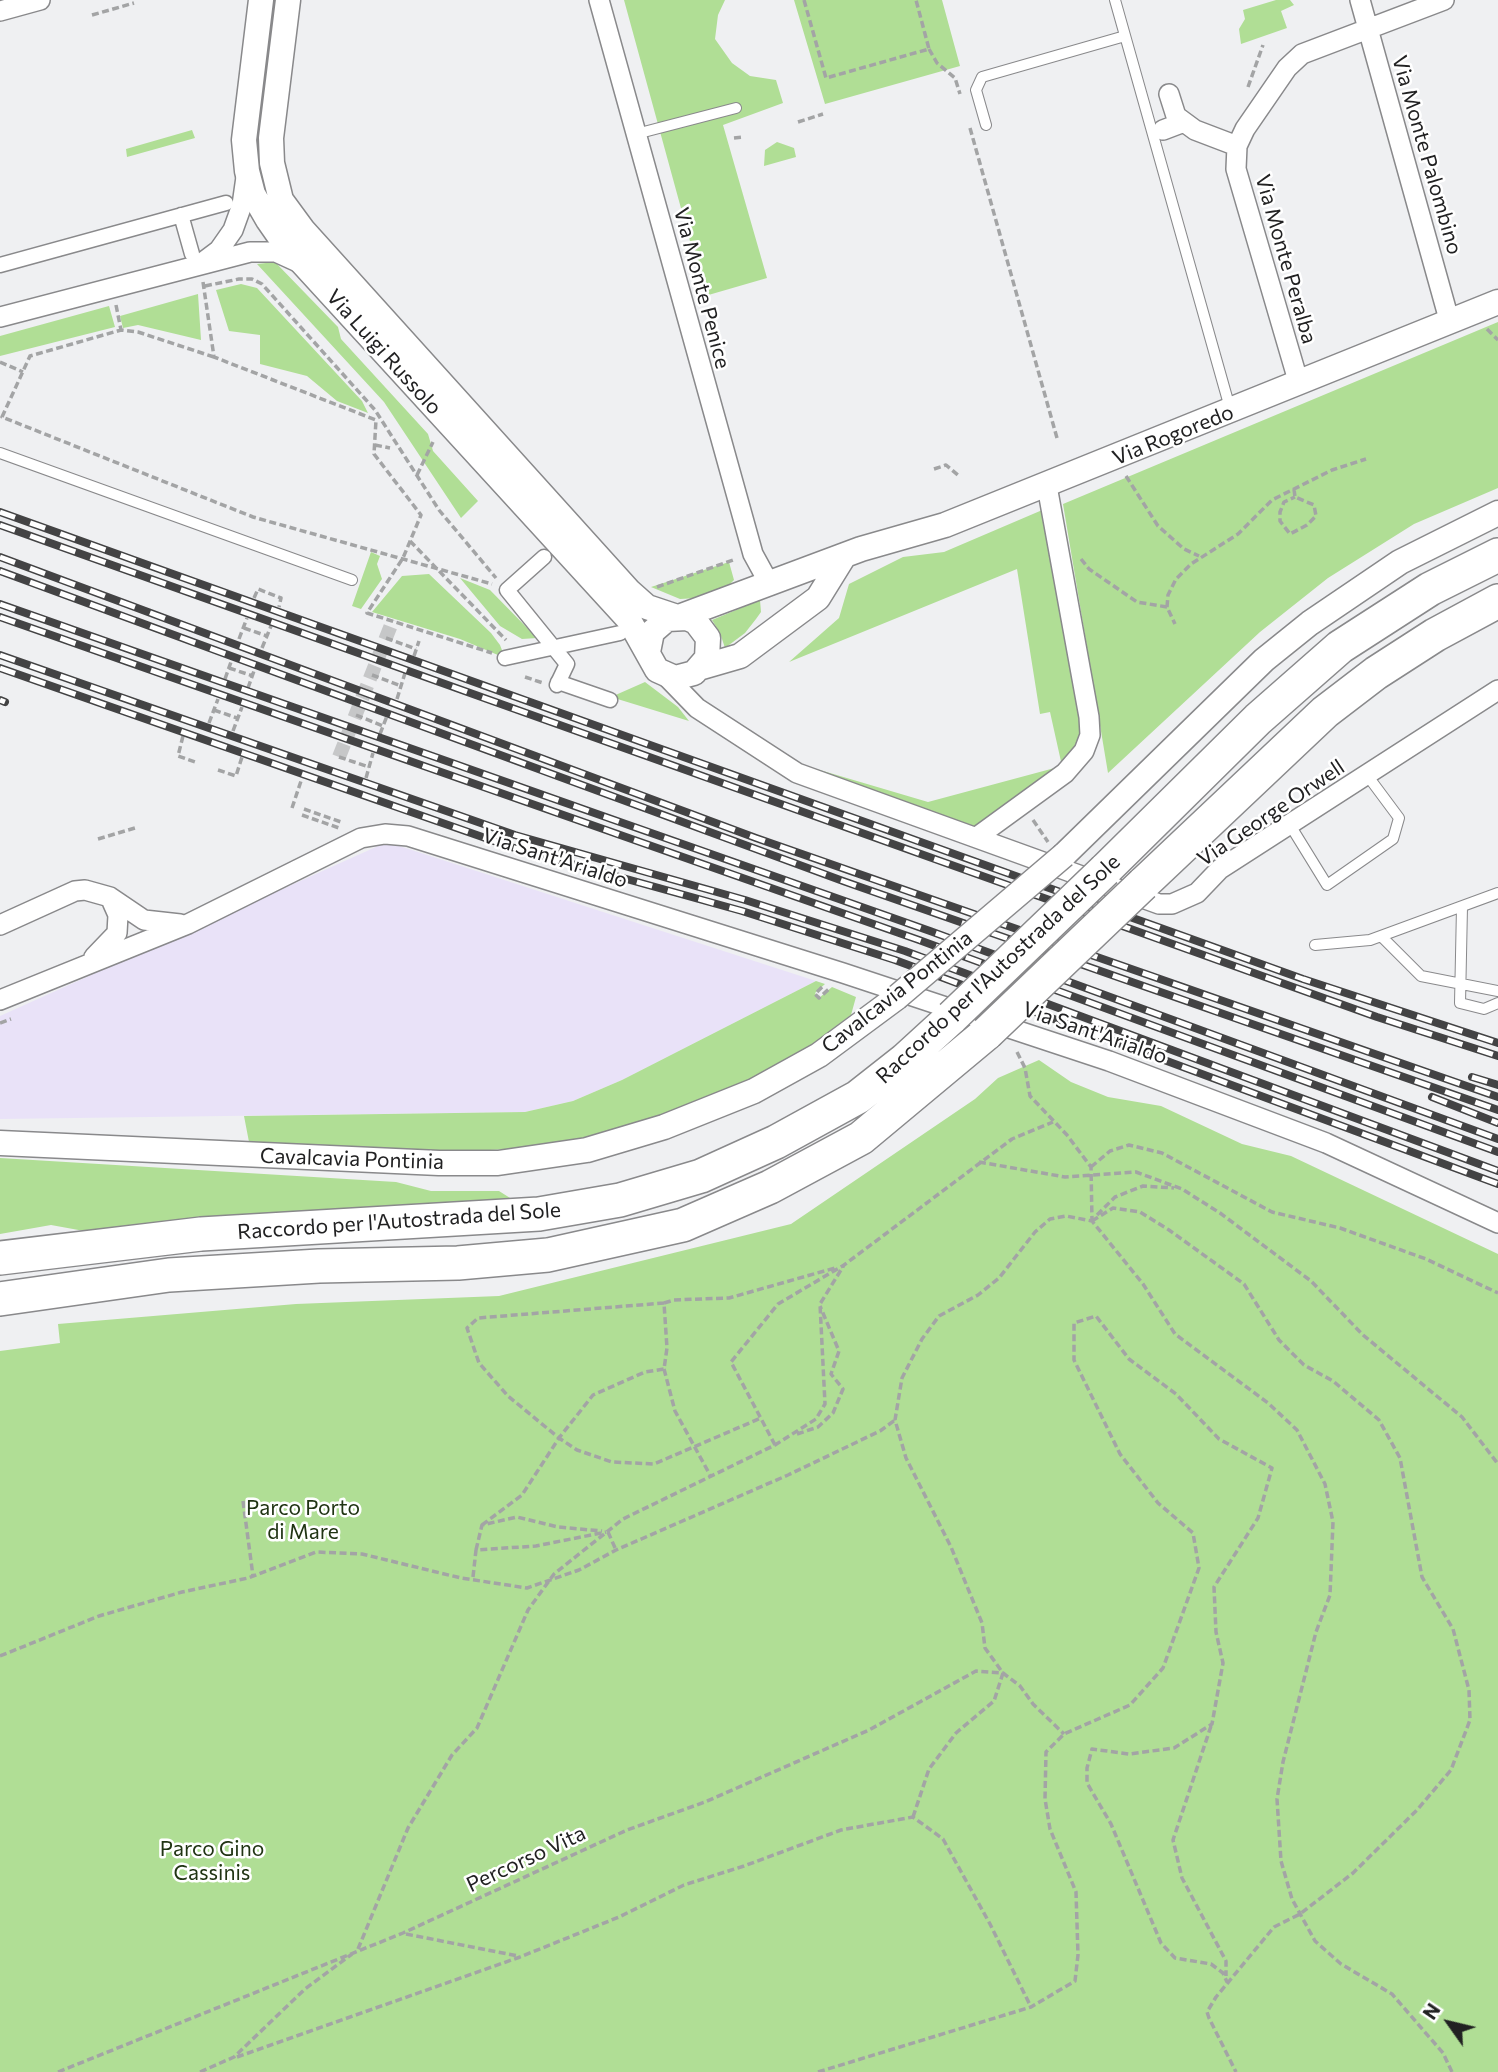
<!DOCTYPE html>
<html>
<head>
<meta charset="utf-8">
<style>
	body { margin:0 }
	#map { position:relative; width:1498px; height:2072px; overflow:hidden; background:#eff0f2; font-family:Commissioner,sans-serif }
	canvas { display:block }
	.north { position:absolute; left:1414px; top:1988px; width:70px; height:70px; -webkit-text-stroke:5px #fff; paint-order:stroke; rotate:304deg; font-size:19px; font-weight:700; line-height:28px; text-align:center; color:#212122 }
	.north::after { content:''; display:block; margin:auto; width:24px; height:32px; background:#212122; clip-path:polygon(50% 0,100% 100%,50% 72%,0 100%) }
</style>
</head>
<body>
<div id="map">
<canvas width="1498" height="2072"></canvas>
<div class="north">N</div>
</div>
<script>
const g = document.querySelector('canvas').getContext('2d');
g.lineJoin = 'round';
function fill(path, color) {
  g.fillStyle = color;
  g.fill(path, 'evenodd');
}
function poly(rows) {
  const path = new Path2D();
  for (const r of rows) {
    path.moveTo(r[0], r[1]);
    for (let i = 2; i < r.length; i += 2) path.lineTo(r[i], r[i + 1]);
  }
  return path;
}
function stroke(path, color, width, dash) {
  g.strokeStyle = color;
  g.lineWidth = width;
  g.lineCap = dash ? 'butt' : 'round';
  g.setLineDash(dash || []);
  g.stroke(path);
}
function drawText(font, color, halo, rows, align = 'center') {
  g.font = font + ' Commissioner,sans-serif';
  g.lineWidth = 5;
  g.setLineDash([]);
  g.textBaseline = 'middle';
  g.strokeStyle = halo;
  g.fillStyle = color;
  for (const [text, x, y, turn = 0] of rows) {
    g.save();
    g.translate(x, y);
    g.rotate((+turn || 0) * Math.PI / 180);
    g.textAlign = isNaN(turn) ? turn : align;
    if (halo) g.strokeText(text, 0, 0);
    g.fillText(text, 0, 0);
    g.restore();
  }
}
fill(poly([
	[387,842,816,981,622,1080,573,1101,525,1112,0,1119,0,1016]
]), '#e9e2f8');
fill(poly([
	[624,0,725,0,718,15,715,39,732,63,750,76,776,80,783,103,723,125,767,278,705,296],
	[794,0,942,0,960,66,825,104],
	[1276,0,1290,0,1294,5,1281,11,1287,28,1241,44,1239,29,1245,19,1243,10],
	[192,130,195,138,127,157,126,149],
	[777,142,794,148,796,157,764,166,765,150],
	[275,262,338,327,341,339,428,434,433,451,478,501,461,518,384,402,257,264],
	[241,284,257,288,362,401,368,413,337,401,307,376,260,364,260,335,229,331,216,290],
	[198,294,201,340,138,325,123,328,120,316],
	[109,306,115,327,0,356,0,336],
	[1498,322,1498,488,1414,524,1328,578,1260,632,1108,773,1063,504],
	[1047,508,1085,718,1084,738,1066,766,978,828,796,763,928,802,1062,766,1050,712,1040,714,1017,569,789,662,839,618,849,584,903,557,944,552],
	[371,552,380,556,377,564,382,579,361,609,352,606],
	[729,562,734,580,726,588,698,598,680,599,651,587],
	[429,574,491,633,500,645,505,658,460,639,372,612,402,576],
	[460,578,490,590,537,638,522,639,500,626],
	[760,600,761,612,756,619,745,633,725,648,720,633,712,620],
	[645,682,678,707,689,721,611,697],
	[816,981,825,984,815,993,819,998,832,987,856,997,851,1015,793,1059,707,1102,605,1136,509,1149,432,1153,249,1142,244,1116,525,1112,573,1101,622,1080],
	[1039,1060,1071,1082,1108,1097,1161,1106,1242,1144,1291,1156,1498,1254,1498,2072,0,2072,0,1351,60,1343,58,1324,296,1304,499,1296,791,1224,975,1099,998,1078],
	[0,1158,396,1182,431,1191,499,1191,518,1203,95,1233,51,1225,0,1234]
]), '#b0de95');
stroke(poly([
	[339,757,393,620]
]), '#c6c7c8', 14, [14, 7]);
const service = poly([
	[1115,0,1230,408],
	[986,125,976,90,982,77,1125,36],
	[636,134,736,108],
	[0,453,352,580],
	[1290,825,1327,885,1393,839,1399,818,1367,775],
	[1462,907,1460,1003,1484,1009,1498,1003],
	[1381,936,1421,976,1498,991],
	[1315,945,1370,940,1498,893]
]);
const pedestrian = poly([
	[181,215,192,254],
	[0,265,226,203],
	[544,557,507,590,567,664,557,685],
	[505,658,620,633],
	[558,682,610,700]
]);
const minor = poly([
	[599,0,753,554,770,585],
	[1360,0,1450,323],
	[0,11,40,0],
	[1169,94,1176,116,1195,130,1237,146],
	[1163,130,1184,122],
	[203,262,219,250,233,230,242,205,246,177],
	[0,317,250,252,276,252,300,263],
	[1299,384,1236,169,1237,146,1245,129,1287,68,1302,54,1444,0],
	[665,675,697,708,797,773,1159,904,1172,904,1197,893,1220,869,1498,690],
	[977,837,1065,773,1084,751,1090,735,1089,717,1047,486],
	[0,925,75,891,85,890,110,897,144,920,180,924],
	[94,957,117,933,118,915,110,897],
	[0,1000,188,924,361,838,385,834,408,836,843,973,1109,1061,1326,1143,1498,1223]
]);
const tertiary = poly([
	[261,0,244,140,247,171,253,194,268,220,284,243,629,620,657,670,675,678,694,673,707,658,708,638,696,622,687,618,667,619,652,632,648,652],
	[288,0,271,138,272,163,281,200,303,230,629,591,647,607,677,617],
	[679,617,861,549,945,525,1498,302],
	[702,667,740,656,818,598,844,556],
	[1064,855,1264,660,1310,623,1400,562,1498,513],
	[0,1143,439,1163,498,1163,587,1150,664,1127,754,1091,819,1055,896,998]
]);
const trunk = poly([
	[1105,870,1258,719,1340,647,1430,589,1498,555],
	[1143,884,1325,712,1376,673,1435,635,1498,601],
	[0,1258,201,1234,539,1214,620,1200,701,1176,776,1142,858,1097,905,1060,952,1017],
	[0,1299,169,1275,319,1266,458,1263,548,1255,683,1225,770,1187,861,1138,987,1033]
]);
stroke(service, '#89898b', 12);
stroke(pedestrian, '#89898b', 17);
stroke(minor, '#89898b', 22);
stroke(tertiary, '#89898b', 27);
stroke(trunk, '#89898b', 36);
stroke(poly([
	[804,0,826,78,929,49,916,0],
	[92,15,134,3],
	[929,49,937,63,955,78,960,94],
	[1248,87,1263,45],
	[798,122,823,114],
	[970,128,1057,438],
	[734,138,744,137],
	[203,282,214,357,376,420,374,454,421,515,403,558,367,613,492,653],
	[205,286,239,279,252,279,262,284,375,410,439,510,496,578],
	[116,305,121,330],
	[1487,329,1498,340],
	[214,357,138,332,121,330,30,356,2,417,253,517,492,584],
	[0,362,23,372],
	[375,445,390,448],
	[934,469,946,465,959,476],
	[417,475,433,442],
	[1126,476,1158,526,1184,549,1199,556],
	[1294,489,1295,497,1314,505,1316,516,1307,525,1290,534,1280,521,1280,512,1284,502,1295,497],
	[410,541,506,640],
	[1081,559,1089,569,1137,602,1167,607,1175,624],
	[657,587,733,560],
	[254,598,258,589,281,598,279,607],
	[1167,607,1168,595,1176,579,1191,564,1238,534,1272,500,1332,470,1366,459],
	[244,628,267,636],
	[386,638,416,649],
	[239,639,247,618],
	[262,648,271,626],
	[414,656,419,641],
	[229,668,253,676],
	[372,675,401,686],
	[525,677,543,683],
	[225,679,232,659],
	[248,688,255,668],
	[397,699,405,673],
	[214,710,237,718],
	[356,715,383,726],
	[209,723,218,699],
	[233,731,242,707],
	[380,734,387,716],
	[183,736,178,756,195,762],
	[339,757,369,767],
	[218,770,236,776,242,757],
	[366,778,373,753],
	[292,808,302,778],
	[304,809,341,822],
	[302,815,339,828],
	[1033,820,1048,842],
	[98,839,135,828],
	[822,987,815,994,819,998,830,988],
	[0,1023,11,1019],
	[1017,1052,1025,1068,1030,1096,1067,1135,1091,1167,1092,1221],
	[979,1162,1065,1177,1136,1172,1182,1189,1220,1213,1311,1281,1363,1335,1462,1417,1498,1464],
	[1091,1167,1110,1151,1129,1145,1162,1153,1272,1212,1340,1228,1426,1259,1498,1293],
	[1097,1215,1115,1197,1143,1186,1174,1188],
	[1092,1221,1113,1208,1140,1212,1169,1230,1244,1284,1279,1340,1304,1365,1333,1381,1379,1420,1400,1458,1422,1577,1453,1629,1469,1690,1470,1720,1451,1770,1417,1810,1353,1873,1300,1914,1274,1927,1216,1997,1207,2012,1209,2018,1236,2072],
	[664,1303,674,1300,729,1298,835,1268],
	[664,1369,675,1411,710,1475],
	[797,1434,818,1427,833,1413,843,1389,831,1374,839,1351,820,1306],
	[775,1445,731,1362,778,1304,844,1265,1012,1139,1053,1122],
	[243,1501,253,1576],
	[482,1525,522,1495,559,1438,593,1395,645,1372,664,1369,667,1348,664,1303,478,1318,467,1328,479,1363,508,1396,559,1438,577,1450,612,1462,654,1464,761,1418],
	[608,1532,616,1550],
	[476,1550,482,1525,517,1517,558,1527,602,1531],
	[473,1577,476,1550,536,1546,606,1532],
	[0,1656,99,1616,182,1592,248,1578,316,1552,362,1554,461,1578,527,1588,579,1570,616,1550,788,1475,880,1431,895,1420],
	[1211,1726,1173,1840,1182,1878,1226,1961,1226,1976],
	[913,1817,929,1769,956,1733,994,1701,1003,1673,985,1648,982,1623,951,1547,906,1458,895,1420,902,1378,922,1339,939,1316,978,1295,999,1278,1035,1232,1050,1219,1066,1216,1092,1221,1143,1284,1175,1334,1268,1403,1297,1430,1325,1484,1333,1522,1330,1595,1316,1632,1283,1762,1277,1799,1281,1861,1292,1899,1315,1941,1341,1964,1392,1994,1443,2053,1452,2072],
	[406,1934,518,1956],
	[358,1949,408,1828,452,1755,477,1728,528,1610,554,1574,623,1519,775,1445,816,1419,825,1404,820,1304,844,1265],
	[237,2057,520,1957,619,1917,684,1885,744,1866,841,1830,913,1817,943,1839,990,1924,1031,2007],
	[58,2072,403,1933,627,1830,705,1802,869,1730,976,1671,1003,1673,1020,1686,1033,1704,1064,1734],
	[200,2072,234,2057,305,1989,352,1954],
	[818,2072,1031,2007,1075,1981,1078,1955,1076,1892,1050,1829,1045,1799,1046,1752,1064,1734,1130,1705,1163,1668,1199,1568,1193,1533,1158,1503,1120,1454,1074,1360,1074,1323,1096,1316,1129,1359,1176,1394,1219,1439,1272,1468,1258,1518,1214,1587,1216,1632,1223,1663,1212,1724,1174,1748,1129,1754,1092,1749,1087,1768,1087,1783,1111,1824,1161,1943,1175,1958,1211,1964,1223,1973,1227,1982]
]), '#a3a4a5', 3.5, [7, 3.5]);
stroke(service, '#fff', 10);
stroke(pedestrian, '#fff', 14);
stroke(minor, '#fff', 19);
stroke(tertiary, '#fff', 24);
stroke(trunk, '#fff', 33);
const rail = poly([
	[0,512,1303,979,1498,1043],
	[0,525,1377,1017,1498,1056],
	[0,557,756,838,1498,1097],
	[0,571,843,881,1498,1110],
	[0,604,930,931,1498,1139],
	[0,617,919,940,1498,1152],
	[0,655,515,835,745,900,905,951,1498,1171],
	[0,668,511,847,742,911,895,960,1498,1184],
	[0,700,5,702],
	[1472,1077,1498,1085],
	[1432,1097,1498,1123]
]);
stroke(rail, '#434344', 8);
stroke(rail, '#fff', 5, [16]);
const tertiaryBridge = poly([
	[896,998,1064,855]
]);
const trunkBridge = poly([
	[952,1017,1105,870],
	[987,1033,1143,884]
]);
stroke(tertiaryBridge, '#89898b', 27, []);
stroke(trunkBridge, '#89898b', 36, []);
stroke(tertiaryBridge, '#fff', 24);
stroke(trunkBridge, '#fff', 33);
drawText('21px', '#212122', '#fff', [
	["Via Monte Palombino",1427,155,74],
	["Via Monte Peralba",1286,259,74],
	["Via Monte Penice",702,288,75],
	["Via Luigi Russolo",384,352,48],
	["Via Rogoredo",1173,435,-22],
	["Via George Orwell",1271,813,-34],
	["Via Sant'Arialdo",555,858,18],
	["Raccordo per l'Autostrada del Sole",998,969,-43],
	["Cavalcavia Pontinia",897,992,-38],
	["Via Sant'Arialdo",1095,1033,19],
	["Cavalcavia Pontinia",352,1159,2],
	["Raccordo per l'Autostrada del Sole",399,1221,-4],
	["Percorso Vita",526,1859,-25]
]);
drawText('21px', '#203413', '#fff', [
	["Parco Porto",303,1508],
	["di Mare",303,1532],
	["Parco Gino",212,1849],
	["Cassinis",212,1873]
]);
</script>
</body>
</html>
